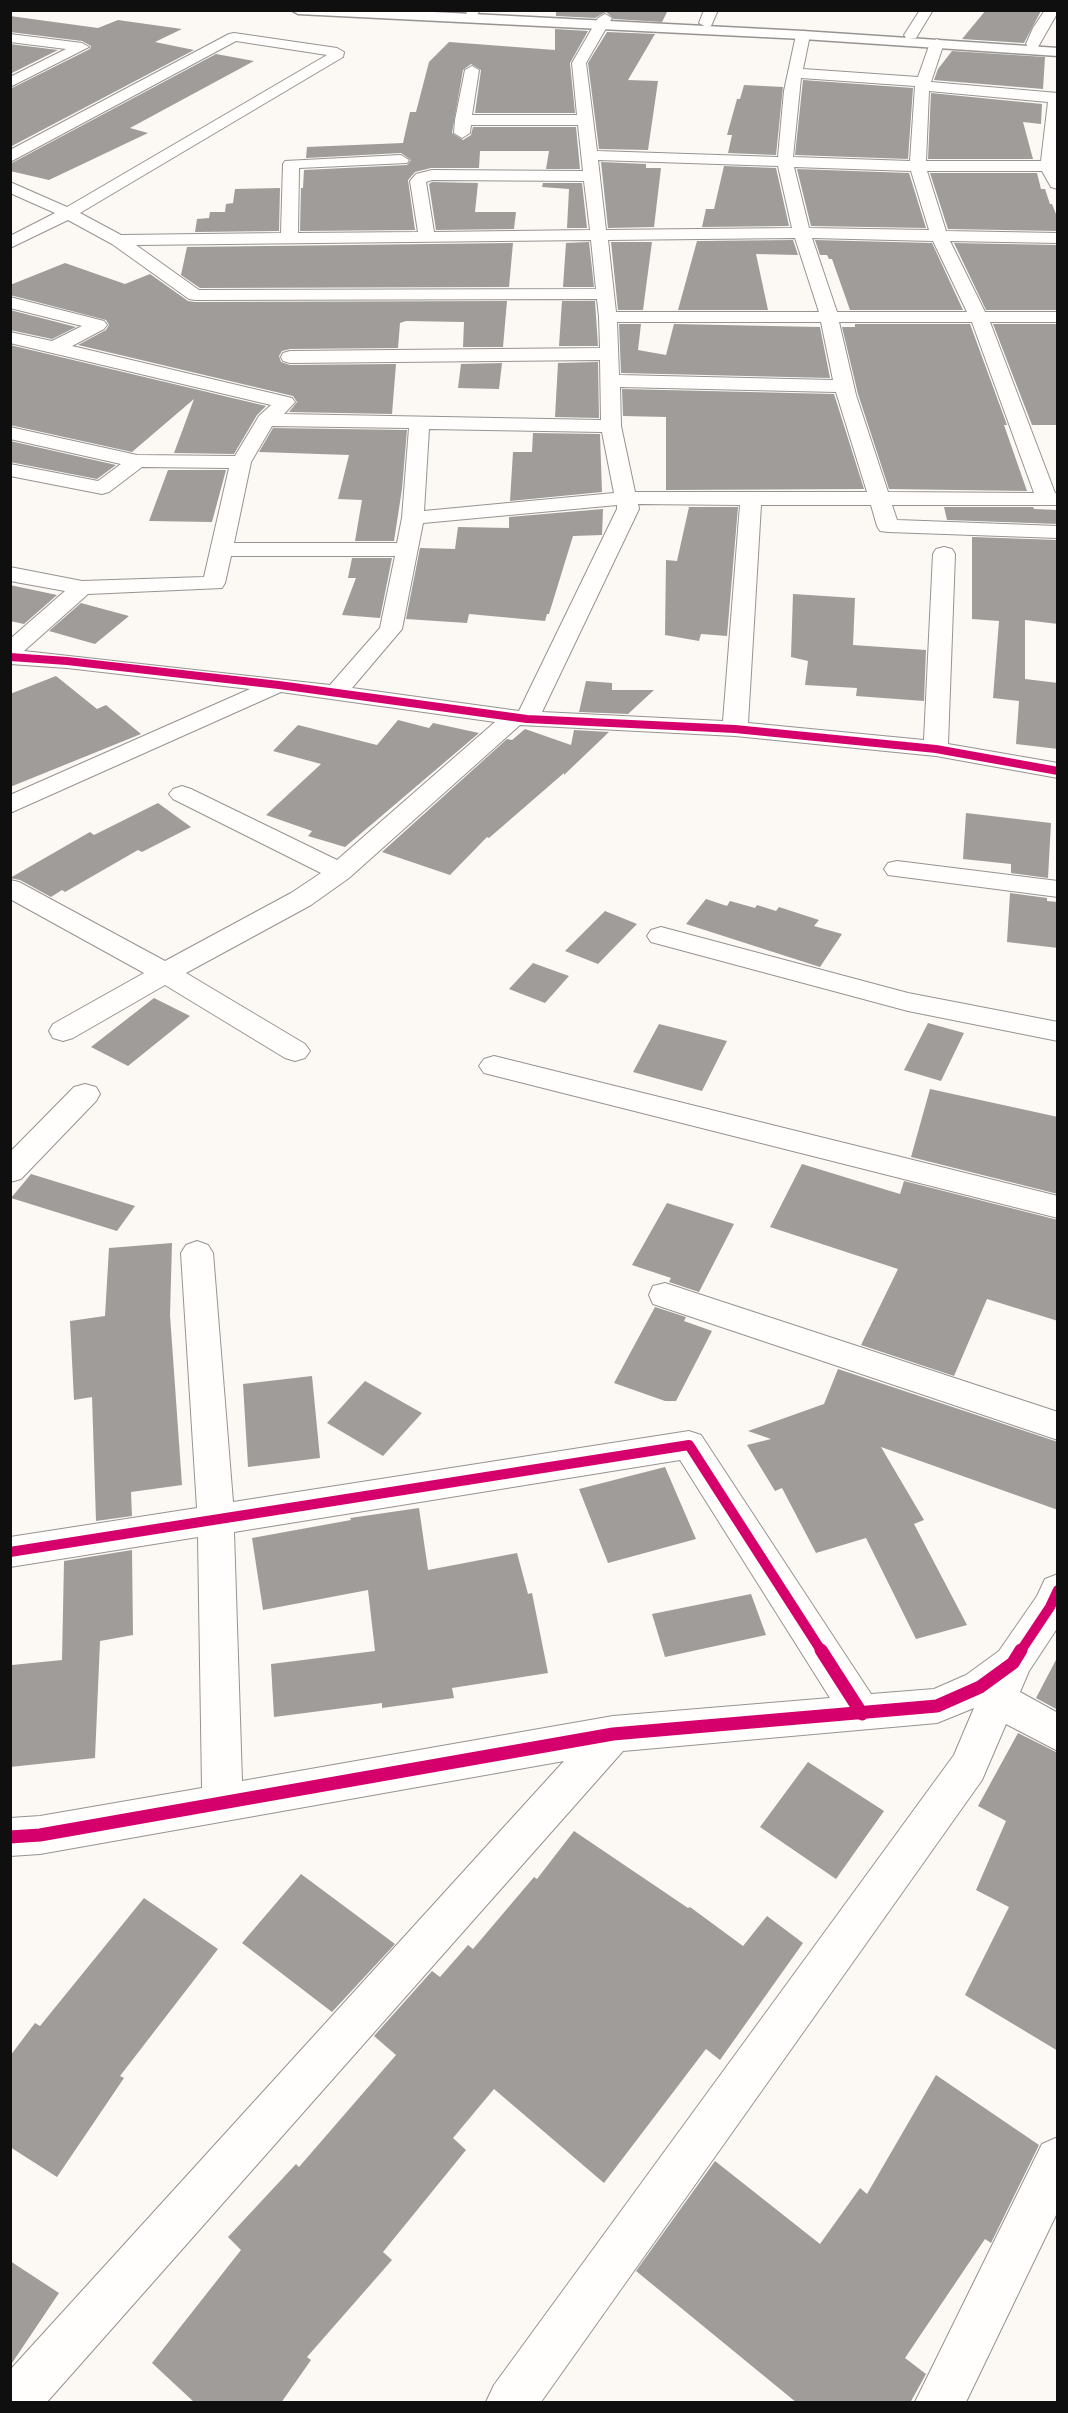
<!DOCTYPE html>
<html>
<head>
<meta charset="utf-8">
<style>
	body { margin:0 }
	#map { position:relative; width:1068px; height:2413px; overflow:hidden; background:#fcf8f4; font-family:Lora,serif }
	canvas { display:block }
	.frame { position:absolute; inset:0; border:12px solid #0f0f0f; pointer-events:none }
</style>
</head>
<body>
<div id="map">
<canvas width="1068" height="2413"></canvas>
<div class="frame"></div>
</div>
<script>
const g = document.querySelector('canvas').getContext('2d');
g.lineJoin = 'round';
function fill(path, color) {
  g.fillStyle = color;
  g.fill(path, 'evenodd');
}
function poly(rows) {
  const path = new Path2D();
  for (const r of rows) {
    path.moveTo(r[0], r[1]);
    for (let i = 2; i < r.length; i += 2) path.lineTo(r[i], r[i + 1]);
  }
  return path;
}
function stroke(path, color, width, dash) {
  g.strokeStyle = color;
  g.lineWidth = width;
  g.lineCap = dash ? 'butt' : 'round';
  g.setLineDash(dash || []);
  g.stroke(path);
}
fill(poly([
	[556,10,668,10,662,22,614,19,606,12,595,18,556,16],
	[986,10,1041,10,1041,11,1024,43,962,39],
	[10,16,98,28,118,20,182,29,155,42,194,50,10,147,10,89,90,49,91,46,82,41,10,32],
	[555,29,588,31,570,63,575,113,475,113,481,70,471,64,463,70,452,133,463,140,471,135,473,127,576,127,580,169,546,169,549,151,480,151,479,168,431,168,415,172,408,180,415,230,300,231,301,188,303,188,304,170,407,165,411,160,401,153,306,158,307,147,403,143,410,112,416,112,429,62,449,42,555,50],
	[607,32,655,34,628,80,658,81,648,150,599,149,588,63],
	[10,44,58,50,10,74],
	[952,51,1045,57,1043,89,934,80,938,69],
	[216,54,254,61,130,128,148,133,49,180,10,171,10,164],
	[803,80,913,88,908,159,795,155],
	[744,85,783,87,776,155,728,153,732,135,727,135,737,99,740,99],
	[931,93,1042,104,1041,124,1023,122,1033,159,928,159],
	[601,162,646,164,646,168,661,168,654,227,608,228],
	[724,166,776,168,789,226,702,227,706,209,714,209],
	[797,169,909,173,926,228,811,226],
	[930,173,1037,173,1041,189,1045,189,1050,204,1052,204,1058,219,1058,231,948,229],
	[432,182,478,183,475,212,516,212,514,229,436,230,429,184],
	[543,183,582,183,587,228,567,228,569,189,542,187],
	[280,188,279,231,195,232,197,219,209,218,210,212,225,212,226,204,233,203,235,189],
	[793,240,798,255,756,254,768,310,678,310,697,241],
	[815,240,932,243,963,310,850,310,832,259,829,259,827,255,820,255],
	[589,242,594,287,563,287,566,243],
	[611,242,652,242,643,310,618,310],
	[513,243,509,287,200,288,181,275,187,247],
	[954,243,1058,245,1058,310,986,310],
	[65,263,125,284,150,274,188,301,195,302,507,301,503,347,463,347,464,322,406,321,400,323,398,348,290,349,282,351,279,356,281,362,290,365,396,364,392,414,289,412,297,402,293,396,78,345,106,330,109,325,106,320,10,295,10,285],
	[562,301,595,301,598,346,559,346],
	[10,310,76,327,52,339,10,330],
	[619,324,641,324,638,350,666,355,674,324,820,327,830,378,621,373],
	[855,324,970,324,1007,425,1004,425,1027,491,889,489,858,394,842,327,855,327],
	[993,324,1058,324,1058,425,1032,425],
	[10,345,266,406,257,415,234,454,174,453,194,399,132,452,10,425],
	[598,362,599,418,555,417,558,363],
	[502,363,499,389,458,388,461,364],
	[622,389,834,394,864,489,666,490,666,417,623,416],
	[273,428,407,430,402,489,394,541,355,541,362,500,338,499,349,455,259,452],
	[533,433,600,434,602,492,510,501,513,452,532,452],
	[10,441,116,465,97,479,10,462],
	[168,470,226,470,212,522,149,521],
	[689,507,738,507,727,636,701,634,699,641,665,635,666,560,677,561],
	[944,507,1033,507,1034,509,1058,510,1058,524,947,520],
	[603,509,602,535,573,536,549,614,547,614,545,621,469,614,467,623,406,619,420,548,455,549,458,527,509,528,509,517],
	[972,537,1058,540,1058,624,1025,620,1025,679,1058,683,1058,749,1016,744,1019,701,993,698,999,621,972,619],
	[352,558,392,558,380,618,342,615,356,578,348,578],
	[10,585,57,595,24,624,10,621],
	[793,594,855,598,853,645,926,650,924,701,856,696,857,688,805,685,808,661,791,657],
	[81,603,129,616,95,644,49,631],
	[56,676,97,709,106,705,141,734,10,787,10,694],
	[586,681,612,683,612,690,654,690,628,714,579,712],
	[398,720,429,728,433,723,479,733,345,847,308,836,312,831,266,815,321,764,273,751,298,725,377,745],
	[525,729,571,745,574,730,609,732,564,775,564,773,489,838,487,837,450,875,382,852,507,739,512,740],
	[158,803,191,827,142,852,138,850,65,892,62,890,51,897,20,880,10,878,90,832,94,835],
	[966,813,1051,823,1048,878,1011,873,1011,864,963,859],
	[1010,893,1047,898,1047,901,1058,902,1058,948,1007,942],
	[706,899,727,906,730,901,755,908,757,905,776,911,779,907,819,920,814,926,842,934,820,967,686,924],
	[605,911,637,924,598,964,565,951],
	[533,963,569,976,545,1003,509,989],
	[154,998,190,1016,128,1066,91,1047],
	[928,1023,964,1033,941,1081,904,1070],
	[659,1024,727,1041,702,1091,633,1072],
	[930,1089,1058,1117,1058,1194,911,1157],
	[802,1164,900,1194,904,1181,1058,1220,1058,1321,987,1299,954,1376,861,1345,898,1269,770,1227],
	[31,1174,135,1206,117,1231,11,1198],
	[667,1203,734,1224,699,1292,669,1282,671,1278,632,1265],
	[172,1243,170,1315,182,1485,131,1492,132,1516,96,1521,92,1397,74,1400,70,1321,105,1316,109,1248],
	[655,1307,686,1317,684,1321,712,1331,676,1401,665,1401,614,1383],
	[838,1369,1058,1442,1058,1510,881,1447,924,1520,914,1524,967,1625,916,1639,866,1538,816,1553,782,1488,775,1491,747,1445,771,1439,748,1431,824,1404],
	[312,1376,320,1458,248,1467,243,1384],
	[365,1381,422,1413,383,1456,327,1423],
	[665,1467,696,1539,608,1563,579,1489],
	[419,1508,428,1570,517,1553,528,1594,532,1593,548,1673,452,1688,454,1698,382,1708,382,1703,274,1717,271,1664,375,1651,368,1590,263,1610,252,1538,351,1520,350,1518],
	[132,1550,133,1635,100,1641,95,1758,10,1767,12,1665,62,1660,64,1561],
	[751,1594,766,1635,665,1657,652,1614],
	[1058,1656,1058,1710,1036,1698],
	[1018,1733,1058,1753,1058,2051,965,1995,1009,1907,976,1890,1006,1821,978,1806],
	[808,1762,884,1811,836,1879,760,1827],
	[574,1831,688,1908,690,1907,743,1946,767,1916,803,1943,720,2060,706,2049,604,2183,494,2089,453,2138,466,2150,383,2252,392,2260,307,2357,311,2360,281,2403,195,2403,152,2363,241,2250,228,2237,296,2164,299,2167,396,2055,374,2036,432,1971,440,1977,468,1945,473,1949,534,1877,537,1879],
	[301,1874,395,1944,332,2012,242,1943],
	[144,1898,218,1949,120,2076,124,2078,57,2177,10,2147,10,2056,35,2023,40,2026],
	[936,2075,1039,2145,991,2243,985,2239,905,2358,926,2374,910,2403,797,2403,636,2271,715,2161,820,2244,860,2188,867,2194],
	[10,2261,59,2293,10,2366]
]), '#a09c99');
const minor = poly([
	[466,10,480,10,477,15,472,16,467,15,466,10],
	[704,10,718,10,711,26,706,27,699,23,704,10],
	[920,10,933,10,916,38,906,38,904,35,920,10],
	[1045,10,1058,12,1038,47,1028,47,1026,44,1033,28,1045,10],
	[605,14,612,18,586,63,597,151,778,157,784,91,796,35,803,31,810,35,803,69,918,77,930,43,937,39,944,43,931,82,1058,93,1058,189,1051,187,1042,171,927,171,946,231,1058,233,1058,243,950,241,985,312,1058,312,1058,322,990,322,1055,493,1058,493,1058,505,892,505,897,520,1058,526,1058,538,888,532,880,531,877,526,871,505,761,505,748,723,924,740,933,554,936,549,944,547,952,549,955,554,948,744,1058,763,1058,778,936,756,735,736,520,725,349,878,311,905,186,973,305,1044,310,1051,305,1058,295,1061,285,1058,165,985,73,1038,63,1041,53,1038,49,1031,53,1024,144,973,10,899,10,880,19,882,165,961,291,893,321,873,173,799,169,794,173,789,182,786,191,789,337,860,495,722,281,692,10,813,10,795,250,689,67,668,10,664,10,639,65,591,10,581,10,567,82,581,204,577,229,468,142,467,109,492,102,494,10,476,10,464,98,481,121,464,10,439,10,427,137,455,235,456,259,416,271,405,10,343,10,332,52,341,82,326,10,308,10,297,104,321,107,325,104,329,72,346,292,398,295,402,284,414,601,420,600,360,290,363,283,361,281,357,283,353,290,351,600,348,599,317,597,299,195,300,189,299,112,244,68,220,10,248,10,236,55,213,10,193,10,182,67,207,327,55,236,41,10,162,10,150,229,34,234,33,337,48,344,52,343,57,80,213,121,235,281,233,283,164,285,161,401,155,409,160,407,163,299,168,298,233,418,232,410,181,416,174,432,170,583,171,578,125,471,125,470,133,462,138,454,133,455,120,465,70,472,66,479,70,472,115,577,115,572,63,598,18,605,14],
	[801,78,915,86,910,161,793,157,801,78],
	[929,91,1048,102,1041,161,926,161,929,91],
	[598,160,778,166,792,228,606,230,598,160],
	[794,167,911,171,929,230,809,228,794,167],
	[432,180,584,181,590,230,434,232,426,182,432,180],
	[795,238,819,312,616,312,608,240,795,238],
	[812,238,933,241,967,312,837,312,812,238],
	[591,240,596,289,199,290,136,245,591,240],
	[617,322,821,322,833,380,619,375,617,322],
	[839,322,972,322,1034,493,888,492,856,395,839,322],
	[620,387,836,392,867,492,635,492,621,426,620,387],
	[272,426,409,428,402,518,397,543,234,543,251,462,272,426],
	[429,429,602,432,614,493,424,511,429,429],
	[638,504,740,505,723,721,542,712,639,509,638,504],
	[617,505,617,509,519,711,352,688,402,629,423,523,617,505],
	[231,556,395,556,380,628,330,685,24,651,88,594,222,588,225,583,231,556],
	[10,34,82,43,89,47,10,87,10,77,66,49,10,42,10,34],
	[897,861,1058,881,1058,897,888,875,884,869,888,863,897,861],
	[661,927,908,993,1058,1022,1058,1041,908,1011,651,942,647,936,651,930,661,927],
	[494,1056,1058,1196,1058,1218,484,1073,479,1066,484,1059,494,1056],
	[85,1084,96,1087,100,1094,96,1101,21,1179,10,1182,10,1152,74,1087,85,1084],
	[197,1241,208,1245,213,1253,233,1502,689,1431,701,1435,871,1694,934,1689,966,1675,999,1651,1037,1596,1045,1579,1058,1574,1058,1627,1029,1671,1020,1692,1058,1713,1058,1751,1006,1724,982,1780,541,2402,486,2402,494,2385,954,1755,974,1708,937,1723,623,1751,47,2402,10,2402,10,2370,564,1761,40,1854,10,1856,10,1818,40,1816,202,1788,198,1537,10,1567,10,1537,197,1508,181,1253,186,1245,197,1241],
	[680,1460,830,1698,613,1716,242,1781,234,1532,680,1460],
	[665,1283,1058,1412,1058,1440,653,1304,649,1295,653,1286,665,1283],
	[1058,2137,1058,2211,966,2402,915,2402,1042,2144,1058,2137]
]);
const tertiary = poly([
	[291,10,394,10,803,31,1058,48,1058,56,803,39,298,14,291,10]
]);
stroke(minor, '#969492', 2);
stroke(tertiary, '#969492', 3);
fill(minor, '#fffefd');
fill(tertiary, '#fffefd');
stroke(poly([
	[10,657,67,661,279,685,527,719,735,729,936,749,1058,771]
]), '#d6006c', 8);
stroke(poly([
	[10,1552,689,1445,822,1652],
	[1020,1652,1050,1607,1058,1590]
]), '#d6006c', 10);
stroke(poly([
	[821,1650,862,1714],
	[10,1837,40,1835,613,1734,937,1706,980,1687,1013,1663,1021,1650]
]), '#d6006c', 13);
</script>
</body>
</html>
